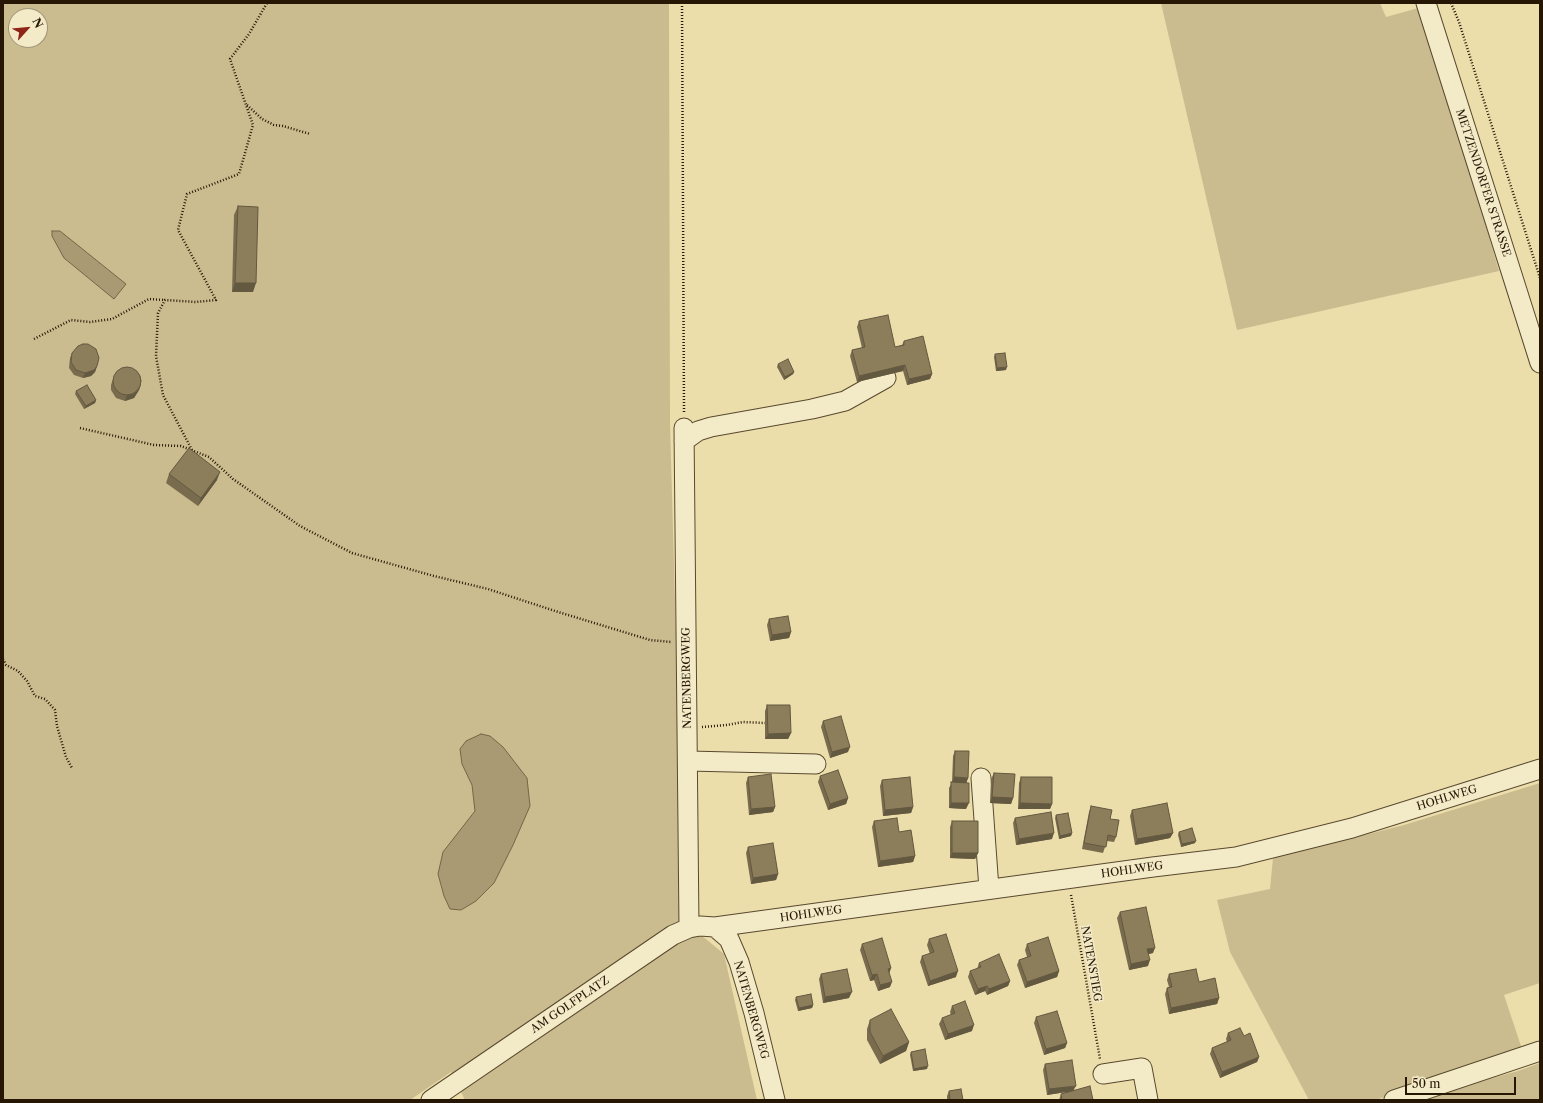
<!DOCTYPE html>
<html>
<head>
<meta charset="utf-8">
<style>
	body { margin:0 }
	#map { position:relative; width:1543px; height:1103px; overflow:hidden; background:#ecdeab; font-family:"Libre Caslon Text",serif }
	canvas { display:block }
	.frame { position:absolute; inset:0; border:4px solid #261705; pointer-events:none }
	.north { position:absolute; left:8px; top:8px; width:40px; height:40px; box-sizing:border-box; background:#f3eac8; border:1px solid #a1967a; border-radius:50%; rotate:63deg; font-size:11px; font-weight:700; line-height:16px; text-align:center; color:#261705 }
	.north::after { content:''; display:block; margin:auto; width:14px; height:18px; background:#8f2418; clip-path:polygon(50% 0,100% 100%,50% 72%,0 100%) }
	.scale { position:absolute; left:1405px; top:1077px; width:111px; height:18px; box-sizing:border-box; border:2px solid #261705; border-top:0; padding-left:5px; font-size:12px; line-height:14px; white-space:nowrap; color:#261705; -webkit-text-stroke:3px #f3eac8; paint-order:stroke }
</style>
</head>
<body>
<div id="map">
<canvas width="1543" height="1103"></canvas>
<div class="frame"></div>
<div class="north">N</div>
<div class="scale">50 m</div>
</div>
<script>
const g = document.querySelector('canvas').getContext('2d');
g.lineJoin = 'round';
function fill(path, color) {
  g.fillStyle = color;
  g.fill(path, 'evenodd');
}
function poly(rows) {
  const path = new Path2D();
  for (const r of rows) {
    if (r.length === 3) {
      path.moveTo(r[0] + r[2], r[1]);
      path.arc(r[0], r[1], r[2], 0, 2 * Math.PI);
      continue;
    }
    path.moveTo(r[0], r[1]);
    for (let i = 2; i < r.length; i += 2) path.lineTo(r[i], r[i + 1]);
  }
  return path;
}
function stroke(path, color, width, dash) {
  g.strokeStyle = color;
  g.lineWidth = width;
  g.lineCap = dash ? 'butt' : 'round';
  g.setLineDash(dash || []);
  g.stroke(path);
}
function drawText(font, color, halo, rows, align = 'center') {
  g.font = font + ' "Libre Caslon Text",serif';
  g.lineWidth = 3;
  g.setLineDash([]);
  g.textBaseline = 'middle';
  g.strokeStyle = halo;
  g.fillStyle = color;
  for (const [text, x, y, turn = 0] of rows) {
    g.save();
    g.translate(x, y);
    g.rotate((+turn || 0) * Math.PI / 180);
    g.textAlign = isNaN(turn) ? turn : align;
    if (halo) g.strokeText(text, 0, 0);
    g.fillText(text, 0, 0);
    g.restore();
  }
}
fill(poly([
	[3,3,669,3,670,423,684,921,724,954,757,1100,465,1100,451,1072,410,1100,3,1100],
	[16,16,40,16,40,40,16,40],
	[1161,3,1380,3,1386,17,1422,7,1499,271,1237,330],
	[1540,783,1540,983,1504,995,1524,1055,1375,1100,1309,1100,1230,952,1217,900,1270,889,1273,858,1404,825],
	[1540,1063,1540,1100,1410,1100,1518,1071]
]), '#cabc8f');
const water = poly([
	[52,231,60,231,126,284,114,299,64,258,52,236,52,231],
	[481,734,490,736,503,747,527,778,530,806,513,845,494,883,476,901,461,910,450,909,444,896,438,874,443,852,475,811,472,785,462,764,460,749,466,741,481,734]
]);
fill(water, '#a99a73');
stroke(water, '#756647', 1);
const minor = poly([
	[1426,3,1540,363],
	[684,428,689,928],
	[684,441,698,431,711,427,812,409,845,401,886,378],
	[688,761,816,764],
	[981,778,989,889],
	[715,927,729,939,739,962,754,1013,775,1100],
	[1103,1074,1142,1068,1148,1100],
	[431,1100,673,935,689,928,700,926,715,927,1153,867,1236,857,1352,828,1540,769],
	[1394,1100,1540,1051]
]);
stroke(minor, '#58492e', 21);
stroke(poly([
	[682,3,684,412],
	[1451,3,1459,22,1540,278],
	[247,105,262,119,274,125,283,126,310,134],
	[34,339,71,320,90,322,112,319,149,299,165,300],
	[80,428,154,445,181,446,209,457,233,479,300,526,352,553,434,576,488,589,555,611,650,640,671,642],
	[192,450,163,395,156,356,158,313,165,300,196,302,216,300,178,230,187,194,239,174,253,125,230,59,249,34,267,3],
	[3,659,6,665,18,671,27,681,35,696,45,699,55,710,57,726,66,757,72,768],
	[702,727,727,725,743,722,765,723],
	[1071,895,1100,1059]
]), '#261705', 2.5, [1, 2]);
stroke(minor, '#f3eac8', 19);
fill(poly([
	[238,206,253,292,232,292,234,215],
	[859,321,895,347,902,345,904,341,932,374,930,379,907,385,903,371,857,382,850,356,852,350,862,348,857,327],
	[72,353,97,366,95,372,91,376,83,378,74,375,69,368,70,358],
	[995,354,1006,370,996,371,994,357],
	[778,364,794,372,793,374,784,380,777,367],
	[113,379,141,384,139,390,134,398,125,401,116,398,111,390,111,385],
	[76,391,96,400,95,403,84,409,75,394],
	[169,474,217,480,198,506,166,483],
	[769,619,791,632,789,638,770,641,767,625],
	[767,705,791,733,788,739,765,739,765,711],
	[823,721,848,752,830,758,821,727],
	[955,751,968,778,966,783,966,809,949,808,949,788,952,782,953,756],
	[994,773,1013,798,1011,804,990,803,991,779],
	[820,776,848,798,846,804,828,810,818,782],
	[748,777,775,807,773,812,749,815,746,783],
	[1021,777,1052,804,1050,809,1018,809,1019,783],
	[882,780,913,807,911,813,883,816,880,786],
	[1091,806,1110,819,1116,837,1114,842,1107,841,1103,853,1082,849,1089,812],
	[1132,810,1173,833,1170,838,1135,845,1130,816],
	[1056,815,1072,833,1071,836,1059,839,1055,818],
	[1015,818,1052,839,1016,845,1013,823],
	[874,821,899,832,915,856,913,862,878,867,872,827],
	[952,821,978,853,975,859,950,858,950,827],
	[1179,832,1195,843,1181,847,1178,835],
	[748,847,778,874,776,880,751,884,746,853],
	[1120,912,1153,953,1148,954,1148,966,1129,970,1117,918],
	[929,939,956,977,928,986,920,962,922,956,930,954,927,945],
	[862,944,891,968,889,973,890,987,878,991,874,980,870,981,860,950],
	[1027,944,1059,971,1057,977,1025,988,1017,965,1019,960,1027,957,1025,950],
	[979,963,1010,981,1008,986,987,995,985,991,975,995,968,977,970,971,977,969],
	[821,974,849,998,823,1003,819,979],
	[1169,974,1199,982,1219,998,1217,1004,1169,1014,1165,994,1167,988,1169,987,1167,980],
	[796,997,813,1005,812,1008,798,1011,795,1000],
	[952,1006,972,1031,945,1040,939,1024,942,1018,951,1015,950,1012],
	[1036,1017,1067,1043,1065,1048,1044,1055,1034,1023],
	[870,1020,909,1042,906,1051,880,1064,867,1040,867,1029],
	[1228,1033,1244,1036,1259,1057,1257,1062,1220,1078,1210,1054,1212,1048,1227,1042,1226,1039],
	[911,1052,927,1069,913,1071,910,1055],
	[1045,1064,1074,1090,1093,1100,1059,1100,1061,1094,1066,1092,1047,1095,1043,1070],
	[949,1091,963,1100,947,1100,947,1096]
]), '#796c4e');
fill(poly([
	[235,283,256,283,253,292,232,292],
	[905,365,903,371,857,382,859,376],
	[97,366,95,372,91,376,83,378,85,373],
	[1007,367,1006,370,996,371,997,368],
	[794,372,793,374,784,380,785,377],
	[932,374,930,379,907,385,909,379],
	[141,384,139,390,134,398,125,401,127,395],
	[96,400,95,403,84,409,86,406],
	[220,472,217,480,198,506,201,498],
	[791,632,789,638,770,641,772,635],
	[791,733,788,739,765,739,768,734],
	[850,747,848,752,830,758,832,752],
	[954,777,968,778,966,784,952,783],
	[992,797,1013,798,1011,804,990,803],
	[848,798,846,804,828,810,830,804],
	[951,803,969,803,966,809,949,808],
	[1020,803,1052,804,1050,809,1018,809],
	[775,807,773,812,749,815,751,809],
	[913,807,911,813,883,816,885,810],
	[1054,833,1052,839,1016,845,1019,839],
	[1072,833,1071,836,1059,839,1060,836],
	[1173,833,1170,838,1135,845,1137,839],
	[1196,841,1195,843,1181,847,1182,844],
	[952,853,978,853,975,859,950,858],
	[915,856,913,862,878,867,880,861],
	[778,874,776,880,751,884,753,878],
	[1155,948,1153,953,1145,955,1147,949],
	[1150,960,1148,966,1129,970,1131,964],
	[891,968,889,974,888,969],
	[958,971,956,977,928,986,930,981],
	[1059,971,1057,977,1025,988,1027,982],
	[877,974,874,980,870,981,872,975],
	[1010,981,1008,986,987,995,989,989],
	[892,982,890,987,878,991,880,985],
	[987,986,985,991,975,995,978,989],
	[852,992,849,998,823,1003,825,997],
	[1219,998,1217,1004,1169,1014,1171,1008],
	[813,1005,812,1008,798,1011,799,1008],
	[974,1025,972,1031,945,1040,948,1034],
	[909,1042,906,1051,880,1064,883,1056],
	[1067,1043,1065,1048,1044,1055,1046,1049],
	[1259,1057,1257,1062,1220,1078,1222,1072],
	[928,1066,927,1069,913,1071,914,1069],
	[1076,1086,1073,1091,1047,1095,1049,1089]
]), '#635840');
const building = poly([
	[238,206,258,207,256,283,235,283,238,206],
	[888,315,895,347,904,345,904,341,923,336,932,374,909,379,905,365,859,376,852,350,865,347,859,321,888,315],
	[83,344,88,344,96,349,99,358,97,366,94,370,85,373,76,370,71,362,72,353,78,346,83,344],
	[1005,353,1007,367,997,368,995,354,1005,353],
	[788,359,794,372,785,377,778,364,788,359],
	[127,381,14],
	[87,385,96,400,86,406,76,391,87,385],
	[189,448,220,472,201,498,169,474,189,448],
	[788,616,791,632,772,635,769,619,788,616],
	[767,705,790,705,791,733,768,734,767,705],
	[841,716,850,747,832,752,823,721,841,716],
	[955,751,969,751,968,778,954,777,955,751],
	[838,770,848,798,830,804,820,776,838,770],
	[994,773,1015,774,1013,798,992,797,994,773],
	[771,774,775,807,751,809,748,777,771,774],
	[910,777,913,807,885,810,882,780,910,777],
	[1021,777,1052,777,1052,804,1020,803,1021,777],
	[951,782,969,783,969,803,951,803,951,782],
	[1167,803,1173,833,1137,839,1132,810,1167,803],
	[1091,806,1112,810,1110,819,1119,820,1116,837,1108,835,1106,847,1084,843,1091,806],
	[1051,812,1054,833,1019,839,1015,818,1051,812],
	[1068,813,1072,833,1060,836,1056,815,1068,813],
	[897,818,899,832,911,830,915,856,880,861,874,821,897,818],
	[952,821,978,821,978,853,952,853,952,821],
	[1192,828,1196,841,1182,844,1179,832,1192,828],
	[773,843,778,874,753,878,748,847,773,843],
	[1146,907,1155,948,1147,949,1150,960,1131,964,1120,912,1146,907],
	[946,934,958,971,930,981,922,956,934,952,929,939,946,934],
	[1048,937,1059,971,1027,982,1019,960,1031,956,1027,944,1048,937],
	[882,938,891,968,888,969,892,982,880,985,877,974,872,975,862,944,882,938],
	[999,954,1010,981,989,989,987,986,978,989,970,971,981,967,979,963,999,954],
	[847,969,852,992,825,997,821,974,847,969],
	[1196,969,1199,982,1215,978,1219,998,1171,1008,1167,988,1172,987,1169,974,1196,969],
	[811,994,813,1005,799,1008,796,997,811,994],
	[965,1001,974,1025,948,1034,942,1018,955,1013,952,1006,965,1001],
	[891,1009,909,1042,883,1056,870,1032,870,1020,891,1009],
	[1057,1011,1067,1043,1046,1049,1036,1017,1057,1011],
	[1240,1028,1244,1036,1250,1033,1259,1057,1222,1072,1212,1048,1231,1040,1228,1033,1240,1028],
	[925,1049,928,1066,914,1069,911,1052,925,1049],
	[1072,1060,1076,1086,1049,1089,1045,1064,1072,1060],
	[1090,1086,1093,1100,1062,1100,1061,1094,1090,1086],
	[961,1089,963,1100,950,1100,949,1091,961,1089]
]);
fill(building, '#8d7e5b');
stroke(building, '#635840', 1);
drawText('11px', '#261705', '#f3eac8', [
	["METZENDORFER STRASSE",1483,183,72],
	["NATENBERGWEG",687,678,-91],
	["HOHLWEG",1447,798,-17],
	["HOHLWEG",1132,870,-8],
	["HOHLWEG",811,914,-8],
	["NATENSTIEG",1091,964,80],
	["AM GOLFPLATZ",570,1005,-34],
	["NATENBERGWEG",751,1010,74]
]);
</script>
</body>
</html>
